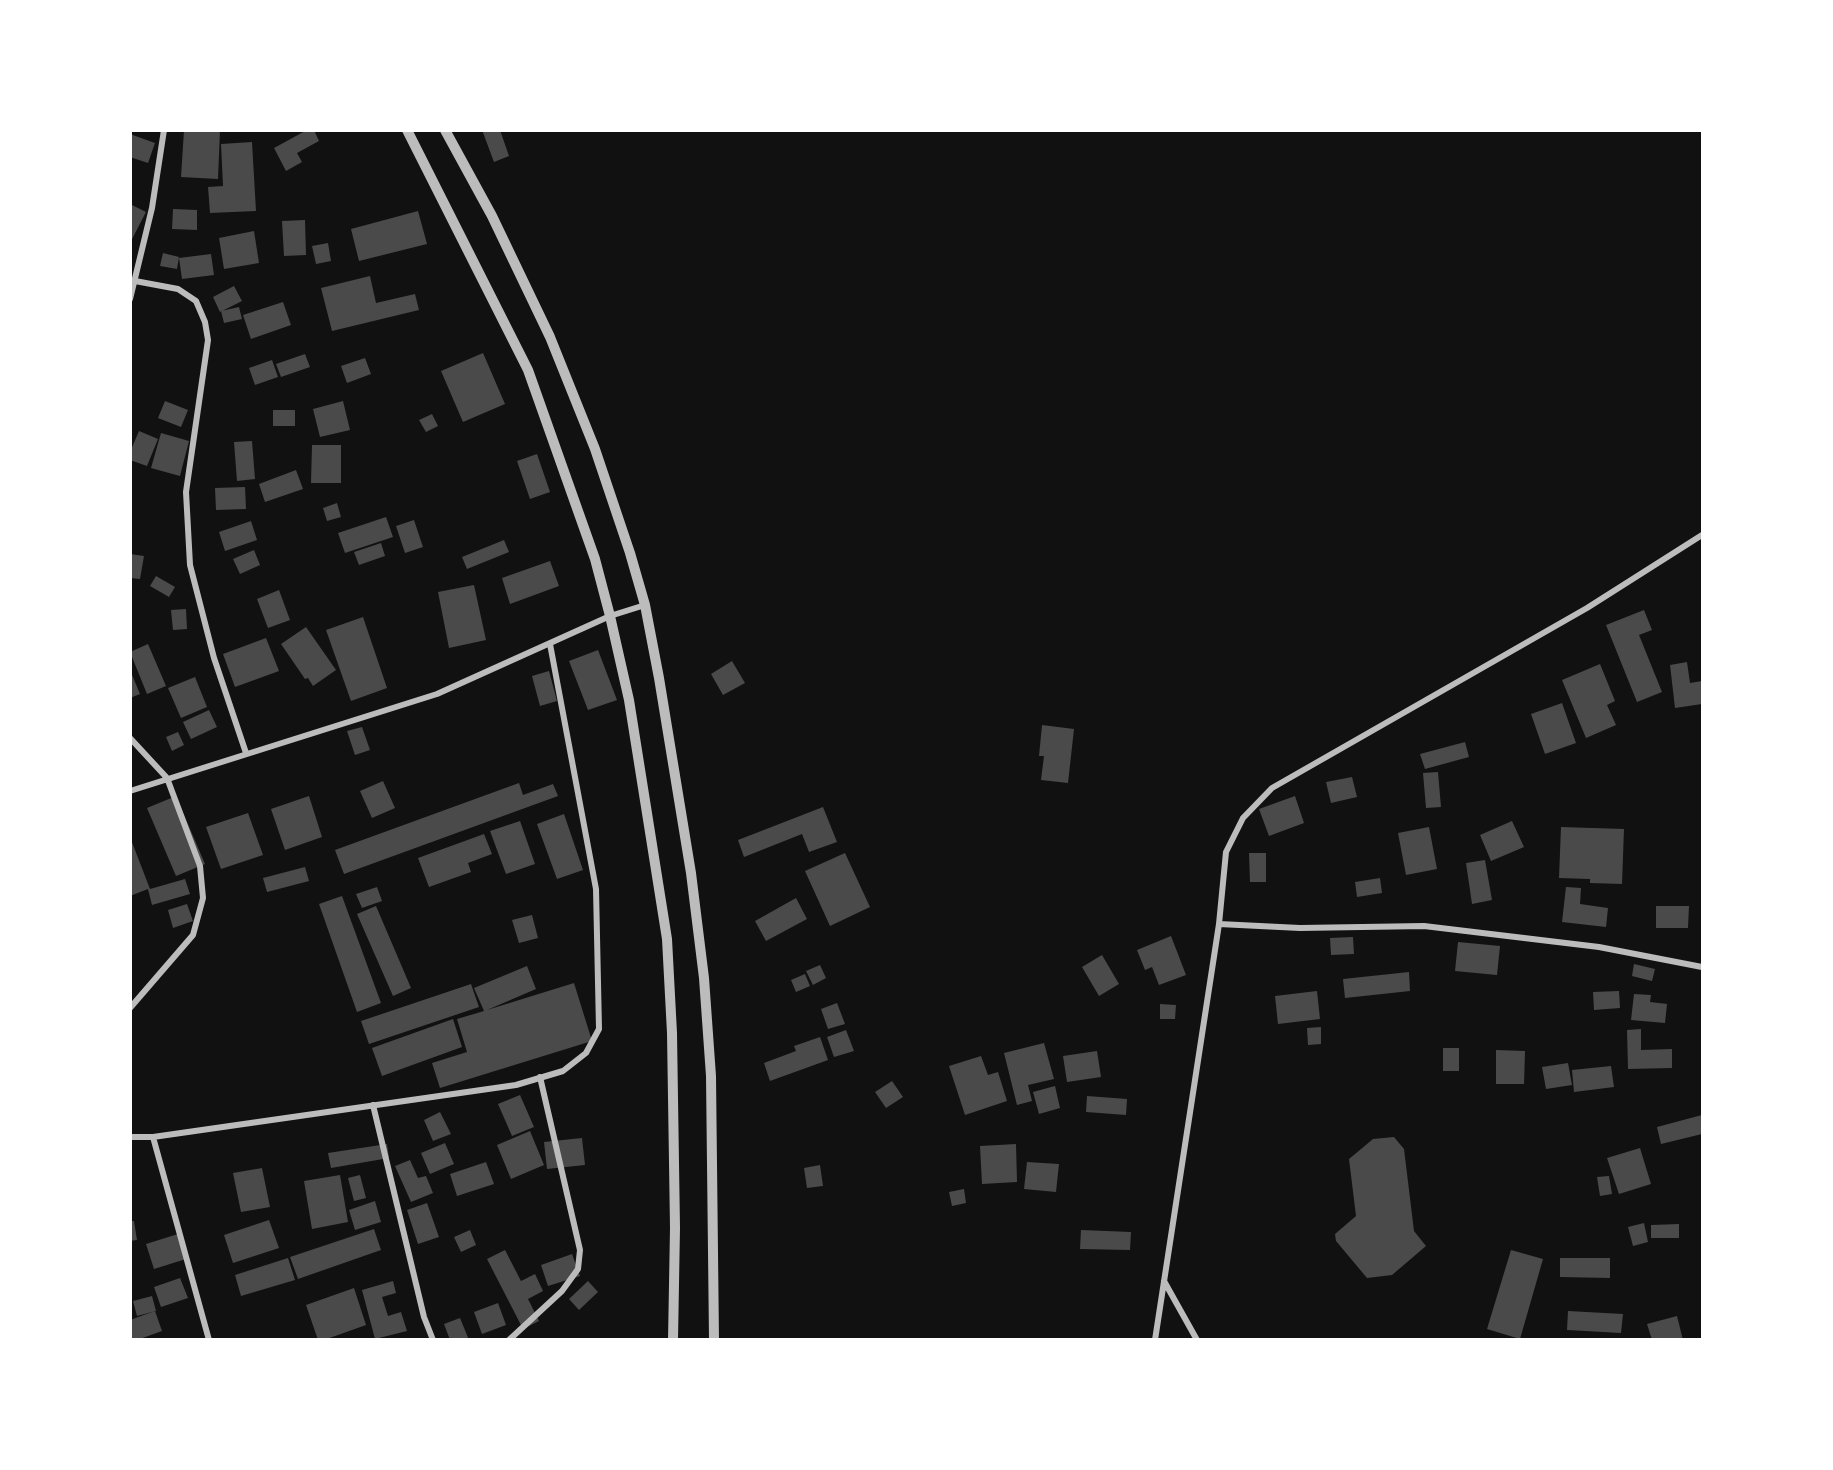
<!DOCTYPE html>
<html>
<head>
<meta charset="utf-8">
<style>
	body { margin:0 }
	#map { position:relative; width:1833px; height:1470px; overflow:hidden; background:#111; font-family:Figtree,sans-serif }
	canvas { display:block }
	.frame { position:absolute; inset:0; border:132px solid #fff; pointer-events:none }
</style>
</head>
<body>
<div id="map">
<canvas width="1833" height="1470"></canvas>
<div class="frame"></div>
</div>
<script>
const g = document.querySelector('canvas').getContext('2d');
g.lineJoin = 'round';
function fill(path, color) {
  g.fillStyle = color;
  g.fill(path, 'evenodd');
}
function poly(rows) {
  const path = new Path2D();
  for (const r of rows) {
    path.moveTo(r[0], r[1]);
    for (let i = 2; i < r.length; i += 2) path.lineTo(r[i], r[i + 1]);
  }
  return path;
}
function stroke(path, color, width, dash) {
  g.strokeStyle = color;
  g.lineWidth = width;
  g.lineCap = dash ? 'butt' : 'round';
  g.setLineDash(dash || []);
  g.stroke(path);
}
fill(poly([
	[184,130,220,130,218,179,181,177],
	[307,130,314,130,319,141,297,153,302,162,286,171,274,148],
	[482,130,500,130,509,156,494,162],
	[130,134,155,143,148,163,130,157],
	[252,142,256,211,210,213,208,187,223,186,221,144],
	[130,204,146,212,130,243],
	[173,209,197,210,197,230,172,229],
	[418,211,427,244,359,261,351,229],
	[305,220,306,255,284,256,282,221],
	[254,231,259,263,224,269,219,238],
	[328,243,331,261,316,264,312,246],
	[163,253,179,257,177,269,160,266],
	[211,254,214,275,182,279,179,258],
	[370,276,376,303,415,294,419,310,332,331,321,288],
	[234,286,242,301,220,312,213,297],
	[283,302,291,325,251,339,243,315],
	[239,307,242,319,224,323,221,311],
	[483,353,505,404,463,422,441,371],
	[305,354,310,367,281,377,276,364],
	[365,358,371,374,347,383,341,366],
	[272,360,278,377,255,385,249,368],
	[165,401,188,410,181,427,158,418],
	[343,401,350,430,320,437,313,409],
	[273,410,295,410,295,426,273,426],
	[432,414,438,426,426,432,419,420],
	[139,431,158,439,147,466,130,460,130,452],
	[161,433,189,441,180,476,151,468],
	[252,441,255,479,237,481,234,442],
	[312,445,341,445,341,483,311,483],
	[537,454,550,492,530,499,517,461],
	[296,470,303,489,265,502,259,484],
	[245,487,246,509,216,510,215,488],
	[337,503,341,517,327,521,323,508],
	[386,517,393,537,345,553,338,533],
	[414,520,423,547,405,553,396,526],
	[251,521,257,540,225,551,219,532],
	[504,540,509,552,467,569,462,557],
	[381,543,385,556,359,565,354,552],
	[254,550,260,565,240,574,233,559],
	[130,554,144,556,140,579,130,578],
	[550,561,559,586,510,604,502,578],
	[156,576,175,587,169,597,150,586],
	[474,585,486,640,449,648,438,592],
	[279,590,290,620,268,628,257,599],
	[186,609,187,629,173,630,171,610],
	[1644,610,1652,630,1639,635,1662,692,1637,702,1606,625],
	[363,617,387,688,351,701,326,630],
	[306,627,336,670,313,686,308,678,305,679,281,644],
	[266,638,279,671,235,687,223,654],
	[148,644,166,686,147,694,130,652],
	[598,650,617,700,588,710,569,661],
	[732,661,745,683,723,695,711,674],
	[1687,662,1690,683,1702,681,1702,704,1675,708,1670,665],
	[1600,664,1615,701,1607,705,1616,725,1586,738,1562,680],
	[130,670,140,694,130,698],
	[549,671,557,701,540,706,532,676],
	[195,677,207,707,181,718,168,688],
	[1562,703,1576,743,1545,754,1531,714],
	[209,710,217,727,191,739,183,722],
	[1042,725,1074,729,1068,783,1041,780,1044,756,1039,756],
	[362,727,370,750,355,755,347,731],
	[178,732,184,745,172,751,166,737],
	[1465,742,1469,757,1425,769,1420,754],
	[1438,772,1441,807,1426,808,1423,773],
	[1352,777,1357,797,1331,803,1326,782],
	[383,781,395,808,372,818,360,791],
	[519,783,523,795,553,784,558,796,344,874,335,850],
	[176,796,205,864,176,876,147,808],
	[309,796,322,837,285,850,271,809],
	[1295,796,1304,823,1269,836,1259,809],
	[823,807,837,842,809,852,802,834,744,857,738,840],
	[248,813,263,855,221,869,206,827],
	[564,814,583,870,557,879,537,824],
	[520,821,535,864,506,874,490,831],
	[1512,821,1524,847,1491,861,1480,835],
	[1429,827,1437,869,1406,875,1398,833],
	[1561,827,1624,829,1622,884,1590,883,1590,879,1559,878],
	[484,834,492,854,468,863,471,872,429,887,418,858],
	[130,837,150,889,185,879,190,894,152,905,148,889,130,896],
	[845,853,870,907,830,926,805,871],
	[1249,853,1266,853,1266,882,1250,882],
	[1485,860,1492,900,1472,904,1466,863],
	[305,867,309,881,267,892,263,878],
	[1380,878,1382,893,1357,897,1355,882],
	[377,887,382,901,362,908,356,894],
	[1566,887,1581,888,1580,904,1608,908,1606,927,1562,922],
	[342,896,381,1003,357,1012,319,904],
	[796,898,807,919,766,941,755,921],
	[187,904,193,921,173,928,168,910],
	[376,906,411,988,393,996,357,914],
	[1656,906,1689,906,1688,928,1656,928],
	[532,915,538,938,519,943,512,920],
	[1171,936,1186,975,1159,985,1152,967,1145,970,1137,950],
	[1353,937,1354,954,1331,955,1330,938],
	[1458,942,1500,946,1497,975,1455,971],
	[1102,955,1119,984,1099,996,1082,967],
	[1634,964,1655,969,1652,981,1632,976],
	[820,965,826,978,813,985,806,971],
	[527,966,536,989,487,1010,574,983,592,1041,440,1088,432,1063,467,1052,457,1019,484,1011,474,988],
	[1409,972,1410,991,1345,998,1343,979],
	[805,974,810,986,796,992,791,980],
	[471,984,479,1007,369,1044,361,1021],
	[1317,991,1320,1019,1278,1024,1275,996],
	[1619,991,1620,1008,1594,1010,1593,992],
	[1634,994,1651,995,1650,1002,1667,1004,1665,1023,1631,1020],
	[837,1003,845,1024,828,1029,821,1009],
	[1160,1004,1176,1005,1175,1019,1160,1019],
	[453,1019,462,1047,382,1076,372,1048],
	[1321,1027,1321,1044,1308,1045,1307,1028],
	[1641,1029,1641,1050,1672,1049,1672,1068,1628,1069,1627,1030],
	[846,1030,854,1051,834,1057,827,1037],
	[820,1037,828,1060,770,1081,764,1063,796,1051,794,1046],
	[1044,1043,1054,1079,1028,1085,1032,1101,1017,1105,1004,1053],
	[1443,1048,1459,1048,1459,1071,1443,1071],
	[1496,1050,1525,1051,1524,1084,1496,1084],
	[1097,1051,1101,1077,1067,1082,1063,1056],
	[981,1056,988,1075,998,1072,1007,1101,965,1115,949,1066],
	[1568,1063,1572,1085,1546,1089,1542,1067],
	[1611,1066,1614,1087,1574,1092,1572,1070],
	[892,1081,903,1097,886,1108,875,1092],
	[1055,1086,1060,1108,1039,1114,1033,1092],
	[520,1095,534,1127,512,1136,498,1104],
	[1087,1096,1127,1099,1126,1115,1086,1112],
	[440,1112,451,1134,433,1141,424,1120],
	[1702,1115,1702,1134,1661,1144,1657,1127],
	[530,1131,544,1165,511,1179,497,1145],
	[1394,1137,1404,1149,1414,1231,1426,1246,1392,1275,1367,1278,1336,1241,1335,1234,1356,1216,1349,1159,1373,1139],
	[582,1138,585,1165,547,1169,544,1142],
	[445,1143,454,1164,430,1174,421,1153],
	[387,1144,389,1158,331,1168,328,1153],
	[1016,1144,1017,1182,982,1184,980,1146],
	[1640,1148,1651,1184,1619,1194,1607,1158],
	[410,1160,418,1178,426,1176,433,1193,411,1202,395,1166],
	[486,1162,494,1184,457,1196,450,1174],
	[1027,1162,1059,1164,1056,1192,1024,1189],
	[820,1165,823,1186,807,1188,804,1168],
	[262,1168,270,1207,241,1212,233,1173],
	[340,1175,348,1222,312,1229,304,1181],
	[360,1175,366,1198,354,1201,348,1178],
	[1609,1176,1612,1194,1600,1196,1597,1177],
	[964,1189,966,1203,952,1206,949,1192],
	[375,1201,381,1222,355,1230,349,1210],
	[427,1203,439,1237,418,1244,407,1210],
	[269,1220,279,1248,233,1263,224,1235],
	[130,1221,134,1221,137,1240,130,1241],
	[1644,1223,1648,1242,1633,1246,1628,1227],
	[1679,1224,1679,1238,1651,1238,1651,1225],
	[374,1229,381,1250,298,1279,290,1257],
	[470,1230,476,1245,461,1252,454,1237],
	[1081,1230,1131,1232,1130,1250,1080,1249],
	[178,1234,186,1259,154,1269,146,1244],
	[505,1250,521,1281,535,1274,543,1291,528,1299,539,1321,523,1329,487,1259],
	[1511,1250,1543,1259,1520,1339,1487,1329],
	[572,1254,580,1276,548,1286,541,1265],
	[288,1258,295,1280,241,1296,235,1275],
	[1560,1258,1610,1258,1610,1278,1560,1277],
	[180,1278,188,1298,161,1307,154,1287],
	[393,1281,396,1293,382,1297,388,1316,401,1312,407,1331,375,1339,362,1290],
	[588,1281,598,1292,579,1310,569,1299],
	[354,1288,366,1325,324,1340,318,1340,306,1305],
	[152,1296,156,1311,137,1316,133,1301],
	[498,1303,506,1325,482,1334,474,1312],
	[155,1311,162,1331,137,1340,130,1340,130,1320],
	[1568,1311,1623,1314,1621,1333,1567,1330],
	[1677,1316,1683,1340,1652,1340,1647,1324],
	[460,1318,469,1340,450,1340,444,1324]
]), '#4a4a4a');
stroke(poly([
	[135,281,178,289,196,301,205,322,208,340,186,492,190,565,214,658,246,753],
	[130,299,152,208,164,130],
	[130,738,167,778,200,866,203,898,193,935,130,1008],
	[130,791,437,694,610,616,645,605],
	[1219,924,1300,928,1424,926,1599,947,1702,967],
	[373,1105,424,1317,433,1340],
	[130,1137,153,1137,516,1085,563,1071,586,1053,599,1029,596,889,550,644],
	[153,1137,209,1340],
	[1164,1281,1197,1340],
	[509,1340,562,1291,578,1269,580,1250,540,1077],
	[1155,1340,1219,924,1226,852,1243,818,1272,788,1587,608,1702,535]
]), '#bcbcbc', 6);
stroke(poly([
	[407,130,528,370,595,559,610,616,629,700,667,939,672,1033,675,1228,673,1340],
	[445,130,492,216,550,337,595,449,630,553,645,605,659,678,691,873,704,978,711,1076,714,1340]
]), '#bcbcbc', 10);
</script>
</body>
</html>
